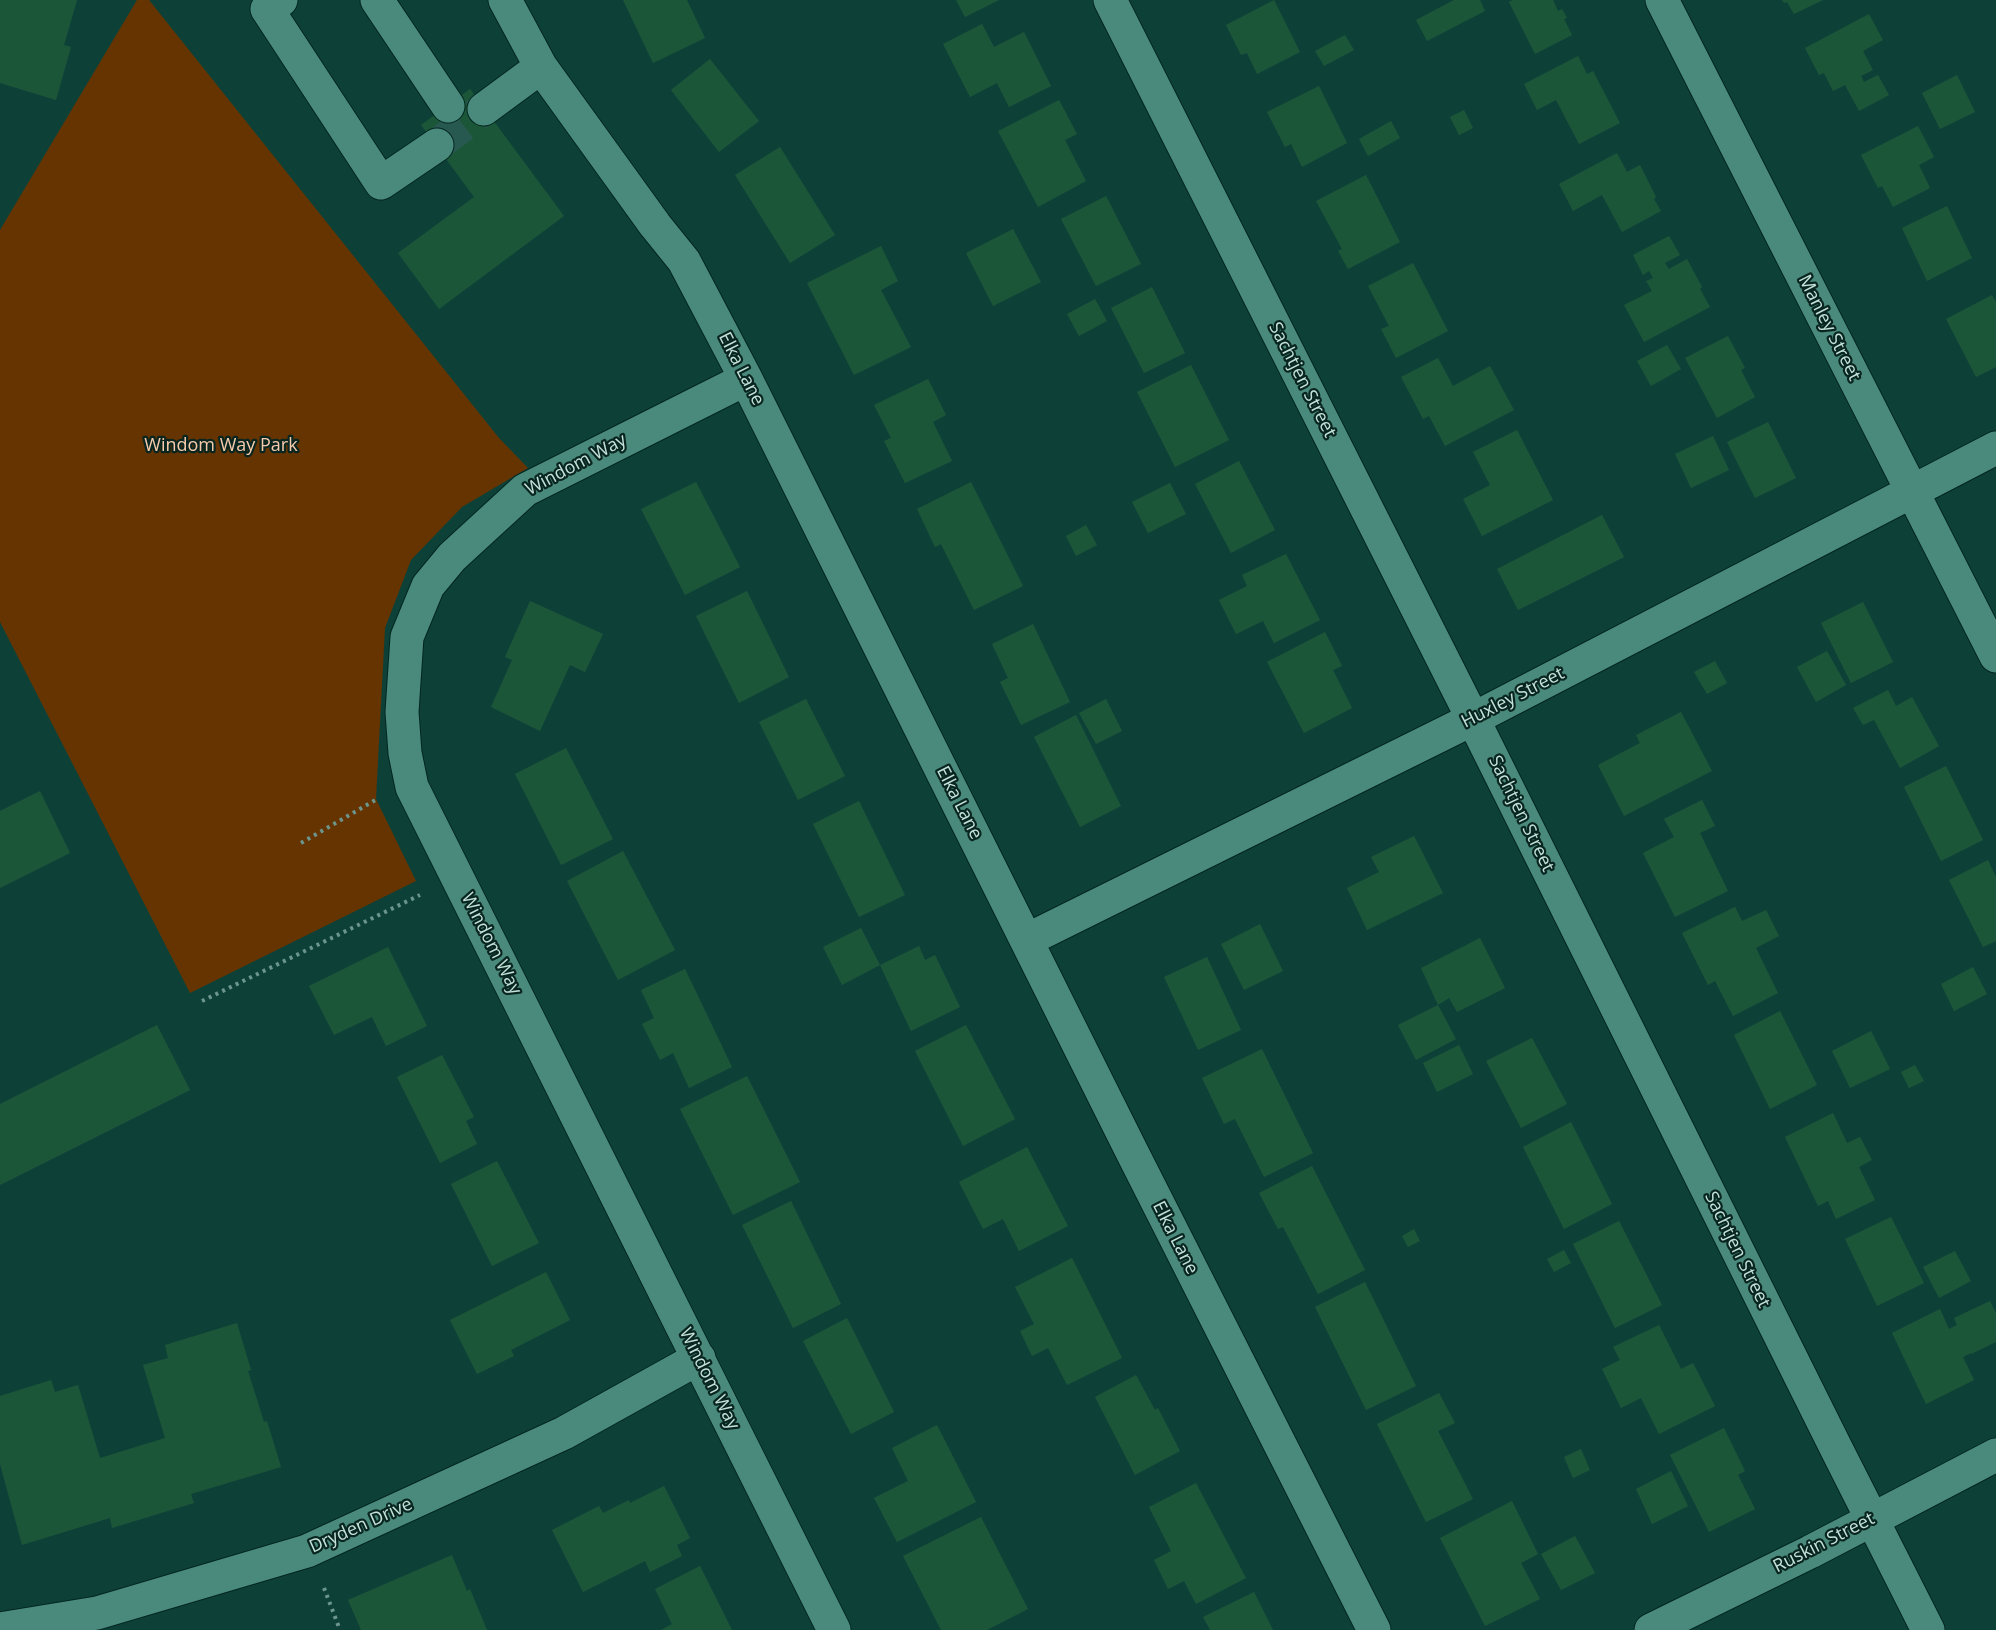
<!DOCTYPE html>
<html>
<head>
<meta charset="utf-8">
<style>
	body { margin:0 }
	canvas { display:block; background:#0d4138 }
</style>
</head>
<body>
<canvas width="1996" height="1630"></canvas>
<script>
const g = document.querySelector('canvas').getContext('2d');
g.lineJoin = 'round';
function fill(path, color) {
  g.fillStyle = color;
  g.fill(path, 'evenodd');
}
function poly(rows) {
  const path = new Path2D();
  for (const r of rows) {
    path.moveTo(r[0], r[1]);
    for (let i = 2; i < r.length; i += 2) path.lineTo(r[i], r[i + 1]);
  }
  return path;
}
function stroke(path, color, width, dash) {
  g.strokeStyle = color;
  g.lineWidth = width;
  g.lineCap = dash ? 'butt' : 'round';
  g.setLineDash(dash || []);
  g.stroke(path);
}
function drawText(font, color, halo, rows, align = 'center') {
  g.font = font + ' "Open Sans",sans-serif';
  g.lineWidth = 4.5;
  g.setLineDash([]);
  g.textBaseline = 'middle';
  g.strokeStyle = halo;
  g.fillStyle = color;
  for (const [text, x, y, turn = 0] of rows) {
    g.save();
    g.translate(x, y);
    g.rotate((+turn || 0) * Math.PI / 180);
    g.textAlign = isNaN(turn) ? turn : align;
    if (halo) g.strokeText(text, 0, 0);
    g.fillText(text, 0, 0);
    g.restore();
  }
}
fill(poly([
	[137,0,149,0,499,438,528,468,462,507,411,560,385,628,376,799,416,881,190,993,0,622,0,230]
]), '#653401');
fill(poly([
	[0,0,77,0,64,45,71,47,56,100,0,83],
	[623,0,687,0,705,38,653,63],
	[956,0,999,0,965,17],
	[1274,0,1300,52,1257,74,1247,53,1241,55,1226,25],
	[1454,0,1480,0,1485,11,1427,41,1416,20],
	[1513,0,1553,0,1558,11,1562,9,1567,18,1564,19,1572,35,1535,54,1509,2],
	[1782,0,1823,0,1794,14,1787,2,1784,3],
	[1869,14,1883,40,1863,51,1873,70,1861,76,1864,82,1878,75,1889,95,1859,111,1845,85,1833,91,1824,73,1819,75,1805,48],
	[982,24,994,47,1024,32,1051,86,1009,107,997,83,970,97,943,44],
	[1345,35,1354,50,1324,66,1315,51],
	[1578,56,1587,74,1593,71,1620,123,1579,144,1556,100,1537,110,1524,84],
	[710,59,759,121,719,152,671,90],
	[1957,75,1975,112,1940,129,1922,93],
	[1319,86,1347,143,1302,167,1291,144,1285,147,1267,112],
	[470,89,564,216,439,309,398,253,474,197,421,125],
	[1059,100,1077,134,1065,140,1086,181,1038,207,998,131],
	[1464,110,1473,128,1459,135,1450,117],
	[1391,121,1400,138,1368,156,1359,139],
	[1918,126,1934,157,1919,165,1930,188,1893,207,1882,186,1878,188,1861,155],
	[780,147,835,235,790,263,735,175],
	[1617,153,1627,172,1640,165,1656,197,1654,199,1661,211,1622,232,1602,195,1573,211,1559,184],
	[1366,175,1400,242,1348,269,1338,251,1342,249,1316,201],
	[1106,196,1141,264,1096,286,1061,219],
	[1947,206,1972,258,1927,281,1902,228],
	[1013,229,1041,282,993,306,966,253],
	[1669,236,1680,255,1665,263,1669,269,1687,259,1702,287,1700,289,1710,307,1644,342,1624,305,1652,291,1646,281,1653,278,1649,271,1643,275,1633,255],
	[881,246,898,281,881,290,911,347,854,375,807,283],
	[1413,263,1448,331,1396,358,1381,329,1389,326,1368,286],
	[1152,287,1185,353,1144,373,1111,308],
	[1992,295,1996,302,1996,367,1976,377,1946,319],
	[1095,299,1107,321,1079,336,1067,314],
	[1728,336,1745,368,1741,370,1755,397,1717,418,1685,358],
	[1667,345,1681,369,1651,386,1637,361],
	[1438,358,1453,386,1490,366,1514,410,1445,446,1429,416,1423,419,1401,377],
	[1191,365,1229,440,1175,467,1137,392],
	[928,379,946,415,933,422,952,461,905,483,884,441,891,438,874,405],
	[1768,422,1796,478,1755,498,1727,442],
	[1517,430,1553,500,1482,536,1463,499,1490,485,1473,452],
	[1713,436,1729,470,1691,488,1675,454],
	[1239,461,1275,530,1231,553,1195,484],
	[696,482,740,567,685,595,641,509],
	[971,482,1023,586,974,610,941,544,935,547,917,509],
	[1170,483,1186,514,1148,533,1132,502],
	[1602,515,1624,557,1518,610,1497,569],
	[1086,525,1097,545,1076,556,1066,536],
	[1286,554,1320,620,1274,643,1263,621,1236,634,1219,600,1247,586,1242,575],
	[747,591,789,677,739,703,696,616],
	[530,601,603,634,585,672,570,665,540,731,491,707,512,660,505,657],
	[1863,602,1893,662,1851,683,1821,623],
	[1033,624,1070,702,1021,725,1000,682,1008,678,992,644],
	[1325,632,1342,666,1333,670,1352,708,1304,733,1267,662],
	[1827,651,1846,685,1816,702,1797,667],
	[1715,661,1727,683,1707,694,1694,672],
	[1888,690,1896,706,1912,697,1939,746,1900,768,1874,720,1863,725,1853,708],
	[806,699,845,776,798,800,759,722],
	[1106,699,1122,731,1096,744,1079,713],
	[1681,712,1712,771,1624,816,1598,765,1640,743,1636,735],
	[1076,715,1121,806,1080,827,1034,737],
	[566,748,613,839,561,865,515,774],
	[1946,766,1983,840,1941,861,1904,787],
	[40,791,70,853,0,888,0,811],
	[1702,800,1715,826,1700,833,1728,891,1675,917,1643,853,1674,837,1664,819],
	[859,801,905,895,859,917,813,824],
	[1414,836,1443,893,1367,930,1347,888,1379,872,1371,857],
	[623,851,675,950,618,980,567,881],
	[1988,860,1996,877,1996,941,1983,947,1949,880],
	[1735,907,1742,921,1766,910,1779,936,1756,948,1778,993,1733,1016,1715,981,1708,985,1682,933],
	[1260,924,1283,971,1244,990,1221,944],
	[861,928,880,965,842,985,823,947],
	[1480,938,1505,988,1457,1012,1449,998,1438,1005,1456,1039,1416,1060,1398,1025,1438,1005,1421,968],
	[919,946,925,960,935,955,960,1007,911,1031,880,965],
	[388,947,427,1026,386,1046,372,1017,334,1035,309,986],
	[1207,957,1241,1030,1198,1050,1164,977],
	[1973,967,1987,994,1954,1011,1941,984],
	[685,969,732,1067,689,1088,673,1053,660,1060,642,1024,654,1018,641,990],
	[1780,1011,1817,1085,1770,1109,1734,1035],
	[157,1025,190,1090,0,1185,0,1104],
	[966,1025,1015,1119,963,1146,915,1051],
	[1871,1031,1890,1069,1850,1088,1832,1051],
	[1532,1038,1567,1104,1521,1128,1486,1061],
	[1459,1045,1473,1074,1437,1092,1423,1063],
	[1262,1049,1313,1153,1264,1177,1235,1119,1224,1124,1202,1078],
	[442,1055,474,1117,466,1121,477,1144,440,1163,397,1077],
	[1915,1065,1924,1081,1909,1088,1901,1072],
	[747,1076,800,1182,733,1215,680,1109],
	[1833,1113,1847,1143,1860,1137,1872,1160,1859,1167,1875,1200,1836,1219,1828,1201,1818,1206,1785,1137],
	[1571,1122,1612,1204,1564,1229,1523,1147],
	[1027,1147,1068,1226,1019,1251,1003,1219,983,1229,959,1182],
	[497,1161,539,1243,492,1266,451,1184],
	[1312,1166,1365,1270,1318,1294,1283,1227,1278,1229,1259,1193],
	[791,1201,841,1304,793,1328,742,1225],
	[1891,1217,1924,1283,1877,1306,1845,1239],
	[1619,1221,1662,1305,1615,1328,1573,1244],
	[1414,1229,1420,1241,1408,1247,1402,1236],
	[1564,1250,1571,1263,1554,1272,1547,1259],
	[1955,1251,1971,1281,1939,1298,1923,1267],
	[1072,1258,1122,1358,1067,1385,1048,1348,1032,1356,1020,1331,1034,1324,1015,1287],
	[546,1272,570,1320,511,1350,514,1356,477,1374,450,1320],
	[1365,1282,1416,1386,1366,1410,1315,1307],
	[1990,1301,1996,1313,1996,1342,1971,1354,1971,1353,1963,1357,1974,1380,1926,1404,1892,1333,1940,1309,1949,1329,1957,1325,1954,1318],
	[847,1318,894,1412,851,1434,803,1341],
	[237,1323,251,1370,248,1371,264,1422,267,1421,281,1467,191,1494,194,1503,112,1528,110,1518,22,1545,0,1464,0,1396,51,1380,55,1392,78,1385,100,1458,165,1438,143,1365,168,1358,165,1345],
	[1659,1325,1681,1369,1693,1363,1715,1406,1659,1434,1641,1398,1621,1408,1602,1369,1620,1360,1613,1347],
	[1136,1375,1155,1410,1158,1408,1180,1451,1135,1475,1095,1397],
	[1439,1393,1455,1423,1438,1431,1473,1499,1426,1522,1377,1424],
	[937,1425,976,1502,897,1542,874,1498,908,1481,892,1448],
	[1724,1428,1745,1471,1738,1475,1755,1509,1709,1532,1670,1455],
	[1581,1449,1590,1470,1573,1478,1564,1457],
	[1671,1471,1688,1506,1652,1524,1636,1489],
	[1196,1483,1246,1578,1196,1604,1184,1581,1168,1589,1154,1560,1171,1551,1149,1507],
	[664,1486,690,1538,677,1545,682,1556,650,1572,645,1561,583,1592,552,1530,599,1506,603,1513,629,1500,630,1503],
	[1512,1501,1538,1554,1521,1563,1540,1599,1485,1626,1440,1538],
	[981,1517,1028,1609,987,1630,941,1630,903,1556],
	[1575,1536,1595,1573,1561,1590,1541,1554],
	[452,1555,467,1591,470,1589,487,1630,361,1630,348,1600],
	[700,1566,732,1630,661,1630,672,1624,655,1589],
	[1254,1592,1273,1630,1210,1630,1203,1617]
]), '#1c5639');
stroke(poly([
	[437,145,484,109]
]), '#285950', 33, [33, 16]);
const minor = poly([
	[281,0,267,9,381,183,437,145],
	[377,0,448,106],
	[505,0,541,67,655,225,684,261,746,379,1132,1152,1374,1630],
	[1110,0,1473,719,1837,1450,1928,1630],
	[1662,0,1996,656],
	[484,109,541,67],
	[746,379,525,490,452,557,428,586,407,637,402,712,405,753,412,787,834,1630],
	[1027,940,1473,719,1996,448],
	[0,1629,97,1613,307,1551,564,1433,699,1358],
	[1651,1630,1810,1552,1996,1455]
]);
stroke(minor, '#02261f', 35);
stroke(poly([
	[301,843,377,799],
	[202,1001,420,895],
	[324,1588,340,1630]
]), '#6c968d', 4, [3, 4.5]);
stroke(minor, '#4a8a7c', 33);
drawText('18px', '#c2e2da', '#09251f', [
	["Manley Street",1829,328,63],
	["Elka Lane",741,369,63],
	["Sachtjen Street",1302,380,63],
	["Windom Way",576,465,-28],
	["Huxley Street",1513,698,-27],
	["Elka Lane",959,803,63],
	["Sachtjen Street",1521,814,64],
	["Windom Way",491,944,63],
	["Elka Lane",1175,1238,63],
	["Sachtjen Street",1737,1250,64],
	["Windom Way",709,1379,63],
	["Dryden Drive",361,1526,-24],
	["Ruskin Street",1824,1543,-27]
]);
drawText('18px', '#f6cbac', '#09251f', [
	["Windom Way Park",221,446]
]);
</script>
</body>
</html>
